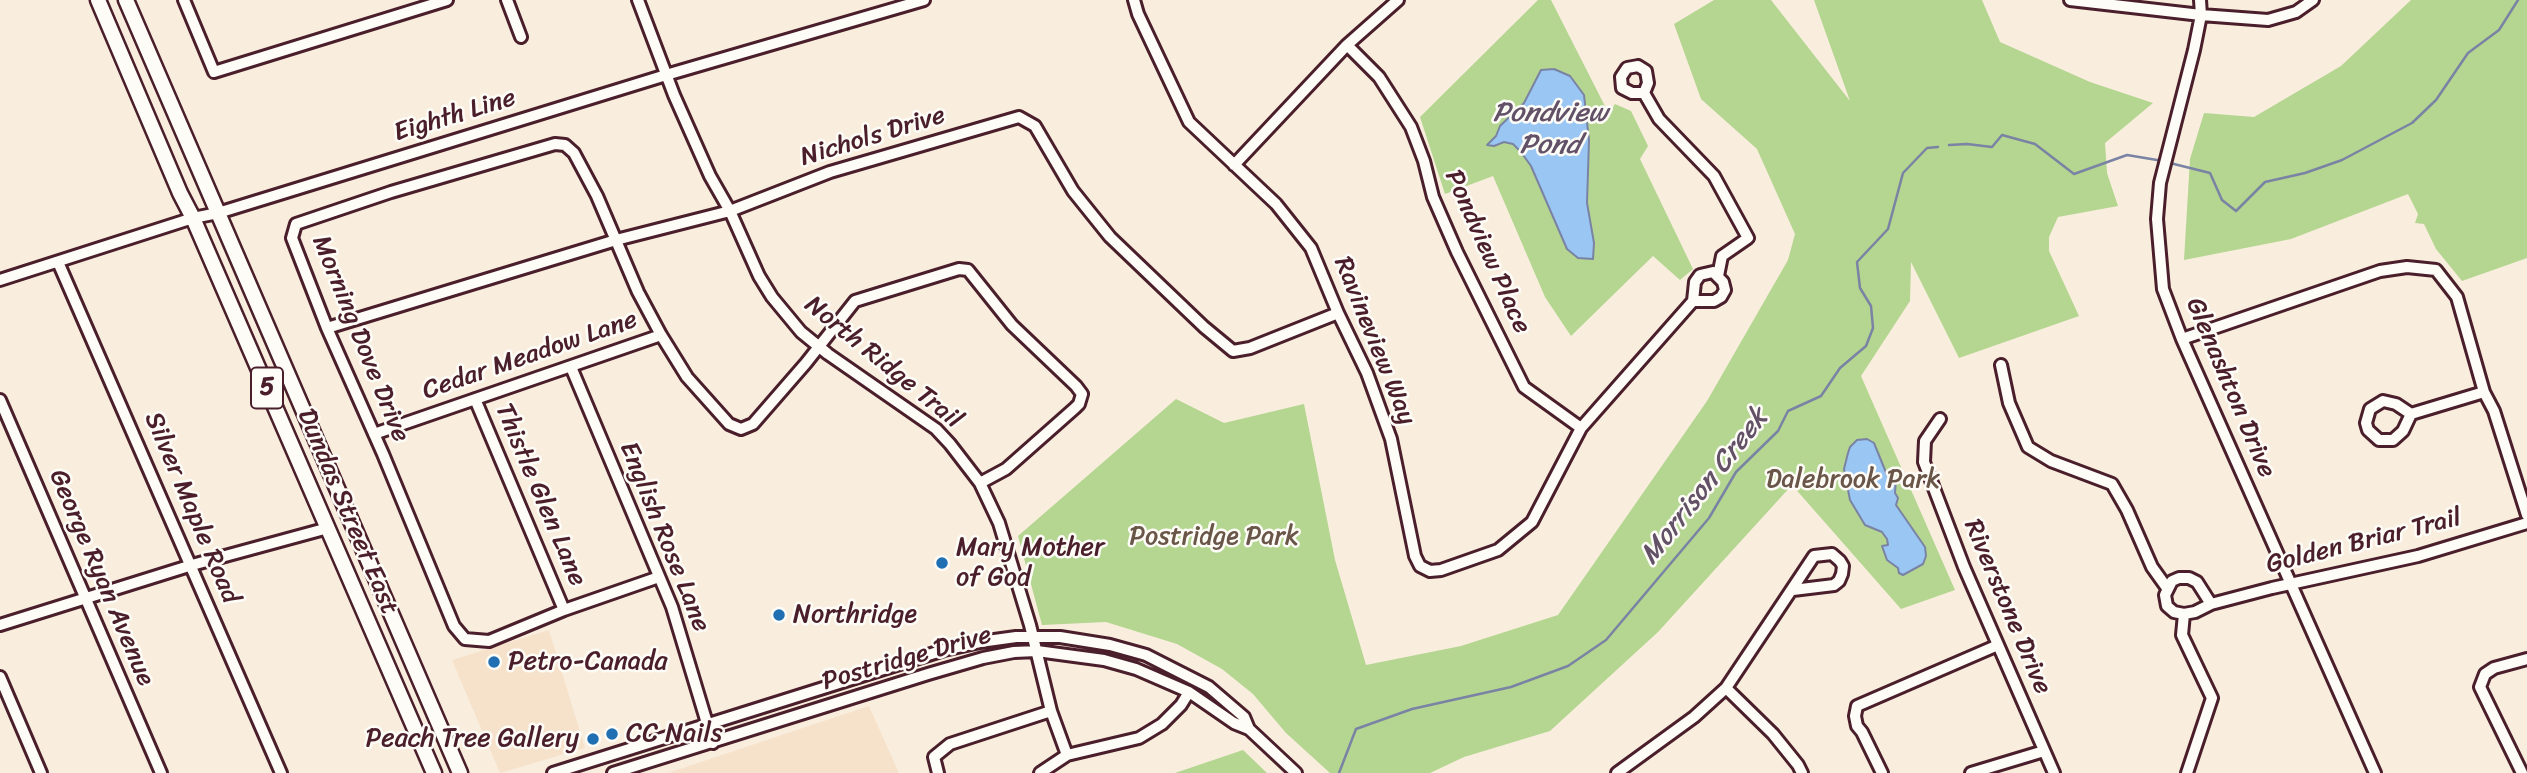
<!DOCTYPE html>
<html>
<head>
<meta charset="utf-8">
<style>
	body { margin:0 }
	canvas { display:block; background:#f9eddd }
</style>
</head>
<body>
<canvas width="2527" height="773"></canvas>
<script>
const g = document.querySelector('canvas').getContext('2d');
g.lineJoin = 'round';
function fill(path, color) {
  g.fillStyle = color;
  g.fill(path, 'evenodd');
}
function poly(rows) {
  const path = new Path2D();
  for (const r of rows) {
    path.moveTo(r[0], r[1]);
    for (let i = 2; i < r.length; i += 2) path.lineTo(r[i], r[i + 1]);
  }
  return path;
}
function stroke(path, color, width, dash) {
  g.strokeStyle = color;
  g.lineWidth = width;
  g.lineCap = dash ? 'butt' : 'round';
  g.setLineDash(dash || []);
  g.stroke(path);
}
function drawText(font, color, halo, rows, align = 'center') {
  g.font = font + ' Sriracha,sans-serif';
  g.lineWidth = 5;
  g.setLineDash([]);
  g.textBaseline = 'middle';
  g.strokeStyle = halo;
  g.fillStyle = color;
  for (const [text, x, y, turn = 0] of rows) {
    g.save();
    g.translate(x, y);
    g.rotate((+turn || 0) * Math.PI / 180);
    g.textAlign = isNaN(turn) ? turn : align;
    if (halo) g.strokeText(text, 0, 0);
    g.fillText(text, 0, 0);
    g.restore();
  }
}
fill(poly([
	[549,630,585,748,500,773,452,660],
	[869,706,899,773,668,773]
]), '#f6e2cb');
fill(poly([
	[1538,0,1551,0,1609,114,1615,104,1631,111,1648,146,1640,159,1693,269,1680,280,1653,256,1571,336,1545,297,1493,176,1445,194,1420,117],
	[1714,0,1771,0,1850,101,1814,0,1982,0,2000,42,2090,82,2153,103,2105,143,2107,173,2118,206,2058,217,2049,237,2049,251,2079,316,1959,358,1911,262,1910,301,1861,376,1955,590,1901,609,1792,485,1658,632,1550,731,1464,757,1430,773,1330,773,1286,733,1253,694,1222,669,1177,644,1106,622,1042,625,1018,536,1176,399,1224,423,1304,404,1335,560,1366,665,1461,646,1558,615,1707,401,1788,260,1795,234,1757,149,1701,99,1674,24],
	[2411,0,2527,0,2527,258,2462,281,2436,249,2424,224,2415,223,2418,214,2408,194,2291,239,2184,260,2190,159,2204,113,2254,117,2341,66],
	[1243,750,1267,773,1175,773]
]), '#b4d690');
const water = poly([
	[1554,69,1570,76,1584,95,1589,140,1587,203,1594,243,1593,259,1578,258,1567,249,1531,166,1521,152,1513,144,1504,142,1494,146,1487,145,1496,136,1500,126,1524,103,1541,70,1554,69],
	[1867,439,1874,443,1887,475,1896,479,1895,493,1898,498,1896,505,1925,547,1926,556,1923,564,1903,575,1899,573,1898,568,1887,560,1882,546,1888,545,1887,539,1882,532,1865,525,1850,500,1844,469,1848,453,1850,447,1857,440,1867,439]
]);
fill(water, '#9ac6f4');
stroke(water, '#7a83a4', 2);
stroke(poly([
	[1949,145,1967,144,1992,147,2002,135,2035,144,2074,174,2127,155,2163,161],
	[2170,163,2210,173,2222,200,2236,211,2265,182,2305,173,2342,160,2412,123,2436,100,2468,53,2499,30,2518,0],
	[1339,773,1356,729,1412,709,1511,687,1568,666,1606,640,1709,518,1736,472,1778,431,1788,411,1821,396,1840,368,1866,346,1873,328,1871,306,1860,288,1857,262,1888,229,1903,173,1927,148,1938,147]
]), '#7a83a4', 2.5);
const minor = poly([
	[184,0,214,72,447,0],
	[507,0,521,37],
	[638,0,674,95,710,176,730,211,759,276,772,297,801,332,828,354,936,429,950,444,980,483,999,523,1030,625,1051,711,1067,755],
	[1134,0,1138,14,1189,122,1276,204,1311,248,1338,313,1367,373,1391,439,1415,556,1420,566,1430,571,1441,570,1498,550,1532,522,1581,428,1693,301,1695,282,1700,275,1713,272,1723,282,1725,290,1721,297,1714,301,1693,301],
	[2070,0,2201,15,2268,20,2296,12,2313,0],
	[2200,0,2201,15,2194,50,2160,183,2157,219,2163,289,2182,339,2375,773],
	[1347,45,1379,77,1411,127,1424,161,1433,197,1457,252,1524,387,1581,428],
	[1638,66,1646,71,1648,83,1644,93,1632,93,1622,88,1621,77,1627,68,1638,66],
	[1644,93,1659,119,1714,176,1748,238,1722,256,1718,276],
	[1234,165,1347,45,1398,0],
	[58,262,281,773],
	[0,280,193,218,218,213,666,75,924,0],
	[327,328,616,240,730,211,830,172,1019,117,1035,126,1073,191,1110,237,1204,327,1233,351,1250,348,1338,313],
	[2182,339,2380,271,2407,267,2436,270,2457,297,2484,392,2494,411,2527,515],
	[2001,365,2009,403,2028,447,2051,461,2112,484,2127,510,2152,567,2167,588],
	[571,367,672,607,713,743],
	[475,399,564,610],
	[0,400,161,773],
	[2411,414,2403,431,2393,440,2379,440,2368,430,2366,423,2370,409,2383,401,2396,404,2411,414,2484,392],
	[1940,419,1925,441,1924,462,1964,567,2054,773],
	[374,434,661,335],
	[659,577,564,610,489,641,465,639,454,626,383,454,327,328,292,238,296,224,391,192,555,144,565,145,574,153,597,196,638,292,661,335,687,377,729,424,741,429,753,424,806,363,855,301,959,269,968,270,1012,325,1076,386,1082,394,1079,404,1075,408,1006,469,980,483],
	[2211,604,2197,582,2189,578,2179,578,2172,581,2165,595,2167,606,2174,612,2184,614,2195,612,2211,604,2272,588,2418,556,2527,523],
	[2184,614,2182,635,2212,698,2187,773],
	[0,625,192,565,328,528],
	[0,677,41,773],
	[1726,688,1773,734,1798,765,1802,773],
	[553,773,944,650,980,642,1016,637,1060,637,1110,645,1146,655,1209,687,1244,717,1249,729],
	[613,773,928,674,983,658,1014,652,1037,651,1104,660,1136,669,1189,692,1234,723,1249,729,1296,773],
	[938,773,934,757,950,744,1051,711],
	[1040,773,1067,755,1139,738,1162,724,1181,705,1189,692],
	[1617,773,1694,717,1726,688,1814,556,1832,554,1840,561,1843,566,1842,574,1839,581,1834,585,1793,590],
	[1882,773,1862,732,1857,726,1855,716,1857,706,1998,645],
	[1971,773,2044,751],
	[2522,773,2480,687,2485,674,2494,668,2527,659]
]);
const major = poly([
	[98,0,180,193,193,218,434,773],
	[126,0,460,773]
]);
stroke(minor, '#4a1f2b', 16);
stroke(major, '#4a1f2b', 19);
stroke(minor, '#fdfcf7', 10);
stroke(major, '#fdfcf7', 14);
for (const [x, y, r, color] of [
	[942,563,7,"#1f6fb2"],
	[779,615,7,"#1f6fb2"],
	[494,662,7,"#1f6fb2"],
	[612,734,7,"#1f6fb2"],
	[593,739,7,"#1f6fb2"]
]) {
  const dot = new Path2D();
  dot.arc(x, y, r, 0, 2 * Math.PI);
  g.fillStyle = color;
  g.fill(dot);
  stroke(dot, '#fdfcf7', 2.5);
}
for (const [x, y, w] of [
	[267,388,32]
]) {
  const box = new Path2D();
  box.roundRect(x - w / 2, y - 20.5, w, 41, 5);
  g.fillStyle = '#fdfcf7';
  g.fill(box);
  stroke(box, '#4a1f2b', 2);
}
drawText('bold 24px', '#4a1f2b', null, [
	["5",267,388]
]);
drawText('26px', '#4a1f2b', '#fdfcf7', [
	["Eighth Line",455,116,-17],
	["Nichols Drive",873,137,-17],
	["Pondview Place",1487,252,66],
	["Morning Dove Drive",360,339,68],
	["Ravineview Way",1374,341,68],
	["Cedar Meadow Lane",530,356,-19],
	["North Ridge Trail",883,363,39],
	["Glenashton Drive",2230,388,67],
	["Thistle Glen Lane",540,495,67],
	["Silver Maple Road",191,508,67],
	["Dundas Street East",347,512,67],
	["English Rose Lane",664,537,68],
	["Golden Briar Trail",2364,542,-14],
	["George Ryan Avenue",101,578,67],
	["Riverstone Drive",2007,607,67],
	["Postridge Drive",907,659,-16]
]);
drawText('26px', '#6a5649', '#fdfcf7', [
	["Dalebrook Park",1853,480],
	["Postridge Park",1214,537]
]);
drawText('26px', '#4a1f2b', '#fdfcf7', [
	["Mary Mother",956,548],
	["of God",956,578],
	["Northridge",793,615],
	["Petro-Canada",508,662],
	["CC Nails",626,734],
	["Peach Tree Gallery",579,739,"right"]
], 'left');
drawText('italic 28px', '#625167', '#fdfcf7', [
	["Pondview",1550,114],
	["Pond",1550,146],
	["Morrison Creek",1705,487,-52]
]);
</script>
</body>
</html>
